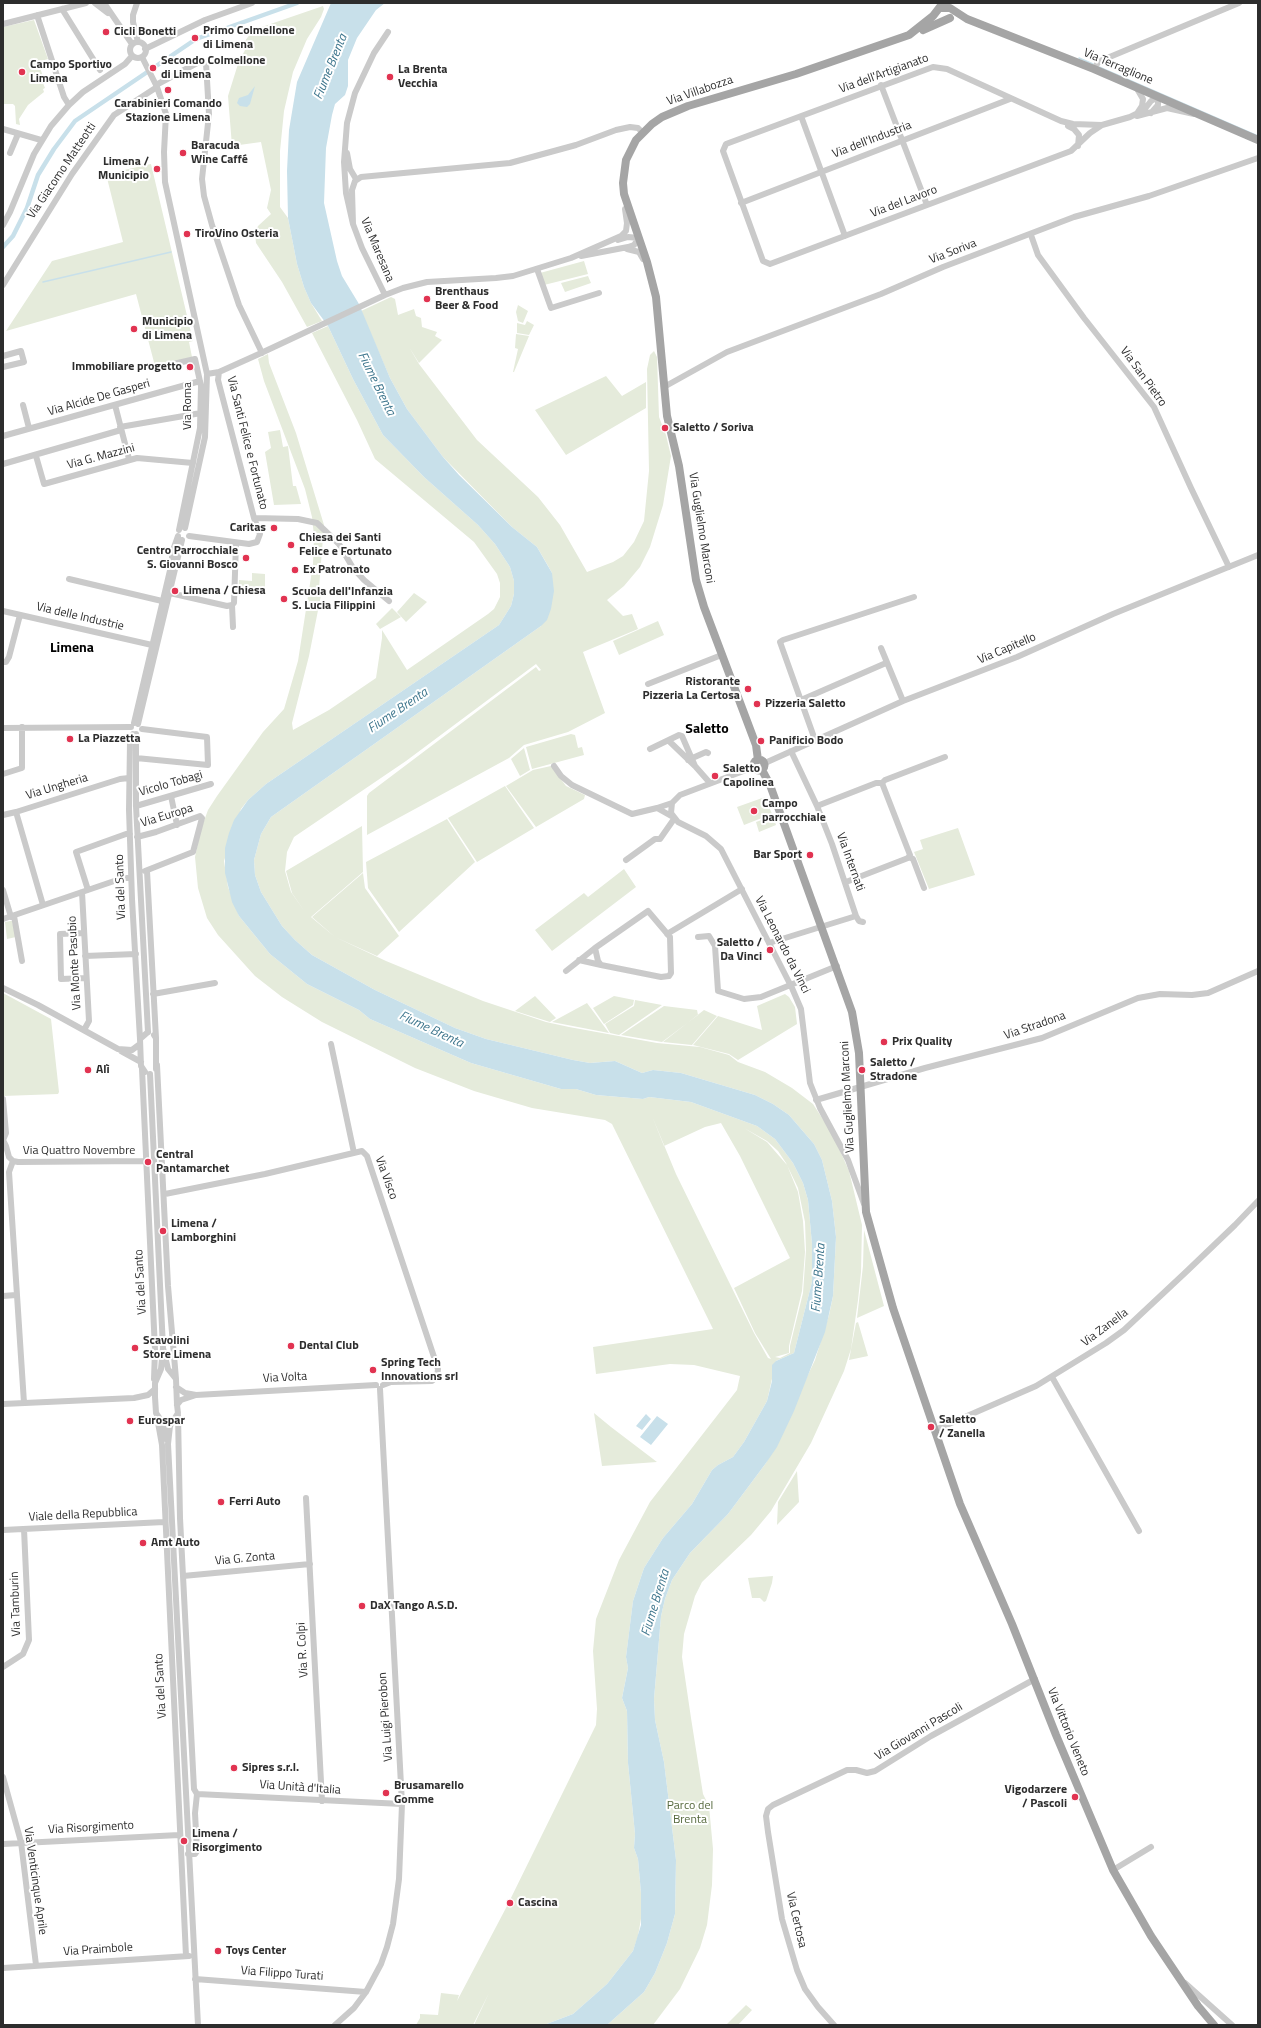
<!DOCTYPE html>
<html>
<head>
<meta charset="utf-8">
<style>
	body { margin:0 }
	#map { position:relative; width:1261px; height:2028px; overflow:hidden; background:#fff; font-family:"Titillium Web",sans-serif }
	canvas { display:block }
	.frame { position:absolute; inset:0; border:4px solid #2d2d2d; pointer-events:none }
</style>
</head>
<body>
<div id="map">
<canvas width="1261" height="2028"></canvas>
<div class="frame"></div>
</div>
<script>
const g = document.querySelector('canvas').getContext('2d');
g.lineJoin = 'round';
function fill(path, color) {
  g.fillStyle = color;
  g.fill(path, 'evenodd');
}
function poly(rows) {
  const path = new Path2D();
  for (const r of rows) {
    if (r.length === 3) {
      path.moveTo(r[0] + r[2], r[1]);
      path.arc(r[0], r[1], r[2], 0, 2 * Math.PI);
      continue;
    }
    path.moveTo(r[0], r[1]);
    for (let i = 2; i < r.length; i += 2) path.lineTo(r[i], r[i + 1]);
  }
  return path;
}
function stroke(path, color, width, dash) {
  g.strokeStyle = color;
  g.lineWidth = width;
  g.lineCap = dash ? 'butt' : 'round';
  g.setLineDash(dash || []);
  g.stroke(path);
}
function drawText(font, color, halo, rows, align = 'center') {
  g.font = font + ' "Titillium Web",sans-serif';
  g.lineWidth = 4;
  g.setLineDash([]);
  g.textBaseline = 'middle';
  g.strokeStyle = halo;
  g.fillStyle = color;
  for (const [text, x, y, turn = 0] of rows) {
    g.save();
    g.translate(x, y);
    g.rotate((+turn || 0) * Math.PI / 180);
    g.textAlign = isNaN(turn) ? turn : align;
    if (halo) g.strokeText(text, 0, 0);
    g.fillText(text, 0, 0);
    g.restore();
  }
}
fill(poly([
	[323,6,324,9,321,17,307,39,293,72,284,111,280,151,280,207,288,218,297,264,304,287,311,303,322,321,307,327,282,282,256,243,255,234,258,226,271,214,267,208,271,190,261,142,232,146,228,96,238,64,248,44,245,41,253,30],
	[34,20,48,59,38,62,45,82,43,83,45,88,43,89,44,92,28,105,19,119,20,125,16,124,15,106,13,104,3,104,3,27],
	[151,164,193,341,189,342,192,357,155,366,136,294,6,331,52,261,123,242,106,174],
	[584,261,588,274,544,285,540,273],
	[588,276,591,283,565,292,561,283],
	[391,297,395,299,398,315,414,309,416,316,421,318,422,327,437,332,435,336,442,340,419,363,409,347,419,364,477,440,538,497,560,525,587,572,613,562,623,556,634,542,644,521,649,471,647,369,650,355,654,351,657,357,659,417,666,435,671,456,663,505,650,547,640,567,624,586,607,600,623,616,632,614,638,629,583,652,605,713,568,732,524,745,509,758,367,835,367,796,369,793,536,667,539,671,541,670,536,664,406,761,294,837,287,852,285,871,291,892,305,912,335,937,386,961,483,1001,546,1022,569,1027,657,1043,700,1047,729,1055,738,1062,765,1072,792,1088,813,1104,826,1124,837,1144,849,1171,862,1225,861,1272,858,1300,851,1349,844,1371,811,1443,771,1511,751,1535,702,1582,695,1596,684,1634,682,1657,691,1718,703,1794,709,1806,713,1849,712,1885,707,1925,700,1948,680,1989,653,2025,607,2025,644,1992,655,1973,667,1943,675,1914,676,1860,664,1762,655,1720,654,1699,661,1616,665,1599,672,1580,690,1553,728,1514,766,1463,815,1360,829,1315,833,1296,836,1237,832,1201,822,1160,814,1144,789,1115,773,1104,755,1095,681,1073,653,1070,642,1073,615,1061,590,1063,573,1060,486,1039,455,1028,375,990,312,955,295,940,282,926,261,892,255,875,254,860,261,834,271,817,541,626,552,573,547,564,537,547,512,527,443,457,407,409,390,378,361,311],
	[518,305,528,311,523,323,518,321,516,312],
	[527,321,534,325,529,335,517,333,517,323,525,325],
	[328,326,353,379,383,435,424,477,478,525,495,544,510,567,514,581,514,594,511,606,499,625,266,784,248,800,241,809,224,861,228,887,239,916,270,954,307,984,359,1010,370,1019,471,1063,561,1089,576,1089,596,1095,643,1099,649,1097,691,1102,757,1126,775,1139,793,1163,803,1183,808,1200,812,1244,812,1282,794,1353,776,1361,767,1401,744,1442,733,1457,718,1465,712,1470,692,1504,663,1538,644,1568,633,1601,626,1657,628,1668,622,1698,627,1711,628,1763,635,1834,634,1848,638,1859,641,1893,642,1913,638,1936,633,1951,607,1984,573,2014,544,2025,474,2025,489,1993,473,2025,416,2025,420,2018,420,2014,438,2015,441,1993,459,1995,457,2001,507,1906,596,1725,597,1709,593,1651,596,1619,619,1560,650,1502,737,1390,740,1376,694,1365,670,1364,596,1374,593,1347,713,1329,612,1124,605,1120,532,1108,474,1091,415,1068,322,1022,282,997,255,976,218,935,207,918,198,888,195,857,201,829,208,810,217,796,263,732,284,709,298,661,313,564,314,536,312,517,305,489,264,381,258,359,268,354,269,363,296,433,324,525,319,588,322,590,309,656,292,723,293,730,329,710,376,678,382,638,382,630,407,670,488,614,494,609,500,597,500,583,497,574,474,542,375,459,357,420,312,333],
	[652,1116,664,1146,705,1127,721,1123,740,1156,790,1258,734,1288,755,1333,771,1359,768,1358,754,1333,676,1174],
	[744,1128,767,1141,778,1151,786,1163,798,1188,805,1222,806,1250,803,1293,790,1346,790,1353,780,1358,775,1357,789,1353,789,1346,802,1291,805,1252,803,1221,798,1192,787,1165,767,1142],
	[516,334,529,336,514,372,513,372,518,349,515,348],
	[606,376,622,396,646,382,646,408,566,455,535,410],
	[280,430,283,447,288,446,293,486,296,486,301,504,274,505,265,452,271,448,268,432],
	[252,573,265,574,265,595,238,593,239,580,252,581],
	[414,593,427,602,406,622,397,612],
	[392,608,401,617,380,629,376,624],
	[658,621,664,635,619,655,613,641],
	[571,734,575,735,578,748,582,747,584,755,532,769,526,747],
	[524,748,530,770,520,776,511,759],
	[551,766,566,786,585,795,584,799,536,827,506,786,533,770],
	[505,786,534,828,477,862,448,818],
	[765,797,772,814,744,825,737,807],
	[773,816,776,825,759,832,756,822],
	[447,819,475,862,399,932,368,888,366,862],
	[362,826,363,872,311,917,305,912,292,893,286,871],
	[958,828,975,875,929,889,914,852,923,849,920,840],
	[624,869,636,887,552,951,535,930,584,893,588,897],
	[363,873,365,888,399,936,377,956,335,937,312,917],
	[10,921,12,921,16,937,7,939,5,922],
	[3,993,51,1019,59,1092,58,1094,3,1096],
	[785,994,789,997,795,1007,797,1024,738,1060,729,1054,693,1045,718,1016,762,1030,757,1006],
	[535,996,556,1018,550,1022,515,1011],
	[614,996,634,1000,633,1005,604,1024,593,1008],
	[635,1000,662,1005,619,1035,610,1033,605,1024,634,1006],
	[587,1003,609,1033,552,1022],
	[664,1006,697,1010,698,1015,662,1042,621,1035],
	[704,1010,717,1016,692,1045,663,1042],
	[864,1230,884,1306,857,1318,863,1266],
	[858,1322,868,1356,849,1360,856,1323],
	[594,1413,611,1427,657,1462,602,1466],
	[797,1471,799,1502,777,1525,778,1502],
	[773,1576,772,1583,766,1601,764,1602,760,1598,752,1598,748,1578],
	[746,2005,752,2010,738,2025,726,2025]
]), '#e5ebdb');
fill(poly([
	[331,3,385,3,376,10,357,38,348,60,348,86,345,95,335,104,332,115,326,148,324,203,337,261,342,276,359,304,390,378,407,409,443,457,459,475,512,527,537,547,552,573,554,591,551,609,547,620,541,626,271,817,261,834,254,860,255,875,261,892,282,926,295,940,312,955,375,990,455,1028,486,1039,573,1060,590,1063,615,1061,642,1073,653,1070,681,1073,755,1095,773,1104,789,1115,814,1144,822,1160,832,1201,836,1237,833,1296,825,1332,794,1411,777,1447,766,1463,728,1514,690,1553,672,1580,665,1599,661,1616,654,1699,655,1720,664,1762,676,1860,675,1914,667,1943,655,1973,644,1992,607,2025,544,2025,573,2014,607,1984,633,1951,641,1925,641,1893,638,1859,634,1848,635,1834,628,1763,627,1711,622,1698,628,1668,626,1657,633,1601,644,1568,663,1538,692,1504,712,1470,718,1465,733,1457,744,1442,767,1401,772,1381,772,1365,776,1361,794,1353,812,1282,812,1244,808,1200,803,1183,793,1163,775,1139,757,1126,691,1102,649,1097,643,1099,596,1095,576,1089,561,1089,471,1063,370,1019,359,1010,307,984,270,954,239,916,232,902,225,873,225,848,229,833,234,820,248,800,266,784,499,625,511,606,514,594,514,581,510,567,495,544,478,525,424,477,383,435,353,379,328,326,311,303,304,287,297,264,288,218,287,171,289,130,297,82],
	[255,86,250,104,247,107,240,106,237,103,239,98,248,95],
	[646,1414,651,1419,642,1430,636,1426],
	[657,1416,668,1424,651,1445,640,1437]
]), '#c8e0ea');
stroke(poly([
	[1079,58,1093,64],
	[1099,67,1258,136],
	[43,282,171,252]
]), '#c8e0ea', 1.5);
stroke(poly([
	[3,247,13,236,27,208,38,175,54,149,75,121,196,39,297,3]
]), '#c8e0ea', 4.5);
stroke(poly([
	[95,3,108,13],
	[104,3,132,44],
	[137,3,133,15,133,22,138,42],
	[62,9,100,70],
	[37,15,64,97,69,105],
	[3,24,86,3],
	[138,50,8],
	[145,49,205,20,252,3],
	[142,57,157,87,166,114,164,152,165,182,207,374,205,437,185,528],
	[1094,69,1097,64,1100,61,1239,3],
	[156,85,199,62,206,63,209,114,202,179,204,196,212,225,239,305,262,353],
	[881,85,927,205],
	[1136,87,1143,99,1142,106,1138,112],
	[801,116,845,236],
	[1137,116,1167,108,1194,114],
	[1102,125,1090,133,1071,151,770,264,763,261,723,151,726,144,933,67,947,69,1061,121,1073,124,1102,125,1130,117,1144,110,1151,101,1158,97,1158,105,1151,113],
	[1068,126,1074,129,1079,135,1078,146],
	[3,129,41,140],
	[10,153,18,134],
	[347,153,350,169,356,179],
	[741,203,1010,99],
	[353,224,352,190,355,181,361,177,510,163,576,145,616,130,630,127,638,128,643,133],
	[3,225,10,212,34,154,51,126,69,105,83,92,125,64,132,56],
	[1031,235,1038,255,1084,318,1154,407,1191,488,1229,567],
	[627,249,639,252,643,259],
	[581,256,628,247,634,245,639,238,628,237,618,240],
	[537,269,551,308,599,293],
	[3,285,72,174,114,115,157,87],
	[385,295,362,248,353,224,346,193,344,162,347,123,355,93,374,53,388,32],
	[3,356,21,351,24,362,3,367],
	[156,368,195,359,201,386,200,428,179,530],
	[207,374,219,372,259,354,385,295,403,288,427,282,496,278,513,276,571,258,621,236,626,231,627,223,625,209],
	[664,387,727,352,881,294,943,267,1074,217,1149,196,1258,158],
	[23,405,29,428],
	[115,405,129,459],
	[120,427,201,413],
	[3,436,200,381],
	[36,456,44,484,137,458,193,463],
	[3,464,121,430],
	[254,518,298,519,317,523,339,544,353,568,364,580,389,601],
	[189,536,249,544,257,542,260,534,254,518,218,380,219,372],
	[69,579,162,601],
	[170,593,227,606,232,605],
	[232,605,234,603,236,543],
	[232,605,233,627],
	[3,611,152,645],
	[881,648,903,701],
	[3,662,6,662,9,657,20,615],
	[648,684,719,656],
	[801,700,886,663],
	[134,723,172,562,172,553,178,536],
	[138,724,182,540],
	[3,728,131,727],
	[133,734,130,742,129,810,132,899,140,1039],
	[136,734,136,806,148,1032],
	[815,740,780,642,783,640,914,597],
	[669,741,695,766,710,783],
	[650,749,679,735,682,736,695,766],
	[791,751,817,806,832,844,856,916,859,921,863,922],
	[136,758,208,765,207,737,142,729],
	[688,760,706,752,708,753],
	[765,763,903,701,1017,657,1113,614,1258,555],
	[554,766,561,776,572,785,632,814,657,808,673,817],
	[754,767,680,795,672,803,671,813,678,822,706,836,721,849,792,988,801,1009,810,1083,820,1108,848,1160,864,1204],
	[3,774,22,768,22,727],
	[171,796,177,825],
	[136,806,211,784],
	[817,806,876,783,882,783,885,780,945,757],
	[657,808,672,803],
	[3,815,16,812],
	[137,837,156,832,200,816,202,818,193,852,145,871],
	[909,857,913,859,924,888],
	[626,860,655,839,660,839,674,819],
	[147,871,156,1038],
	[846,882,908,858,910,855,882,783],
	[3,890,11,917],
	[88,890,76,852,126,834,130,834],
	[82,892,89,1021,84,1030],
	[43,905,16,812,120,779,129,778],
	[14,916,22,961],
	[3,919,123,878,131,878],
	[84,933,60,934,61,979,86,978],
	[667,934,742,889],
	[698,937,709,936,715,946,718,991,744,999,761,997,837,966],
	[769,943,856,916],
	[85,956,136,954],
	[579,960,601,965],
	[566,971,595,948,648,911,670,937,671,973,669,976,661,977,601,965,598,961,595,948],
	[3,988,38,1005,118,1049,132,1050,140,1044],
	[153,994,215,983],
	[154,1035,156,1038,156,1069],
	[331,1044,354,1153],
	[121,1051,141,1062],
	[157,1065,168,1286,176,1379],
	[142,1069,155,1350,154,1379],
	[145,1072,141,1066,140,1039,148,1032],
	[150,1074,163,1348,161,1369,155,1383,155,1397,156,1413,162,1422,167,1440],
	[3,1099,6,1133,3,1140],
	[816,1100,925,1068,1042,1038,1138,998,1160,994,1192,995,1208,993,1258,971],
	[3,1140,6,1146,9,1157,13,1161],
	[13,1161,9,1172,24,1403],
	[13,1161,18,1162,146,1161],
	[165,1194,265,1174,362,1151,367,1156,438,1369,437,1377,432,1381,391,1382,383,1385],
	[3,1296,16,1295],
	[163,1348,168,1369,176,1379,177,1405,178,1413,170,1426,168,1444,198,2025],
	[1052,1377,1139,1531],
	[176,1387,185,1393,196,1395,376,1385],
	[3,1404,134,1398,148,1395,155,1389],
	[177,1405,181,1400,196,1395],
	[178,1415,180,1518,194,1789,197,1794],
	[157,1417,162,1445,186,1956],
	[935,1430,1036,1386,1106,1343,1124,1330,1187,1271,1235,1225,1258,1201],
	[306,1498,322,1801],
	[3,1530,164,1522],
	[183,1576,310,1564],
	[3,1667,23,1654,29,1640,24,1529],
	[3,1777,21,1842,36,1965],
	[197,1794,402,1804],
	[3,1844,179,1835],
	[188,1854,195,1854,197,1851,195,1813,197,1794],
	[1113,1870,1151,1847],
	[3,1968,189,1956],
	[195,1979,366,1992],
	[1185,1983,1232,2025],
	[335,2025,354,2008,366,1992,381,1964,387,1947,393,1924,399,1879,402,1804,380,1389],
	[834,2025,818,2007,805,1989,797,1970,782,1919,768,1832,766,1816,768,1809,773,1805,847,1770,856,1770,867,1773,875,1771,931,1736,1035,1679]
]), '#cacaca', 6);
stroke(poly([
	[941,8,950,8,967,19,1094,69,1258,140],
	[923,30,950,18],
	[759,765,5.5],
	[758,760,756,745,704,607,696,580,679,466,667,416,656,297,647,262,624,194,623,183,626,160,636,140,652,124,662,117,688,106,796,74,909,35,933,16,943,3],
	[762,770,770,785,852,1012,859,1053,866,1212,893,1308,960,1504,1012,1624,1056,1735,1113,1870,1151,1936,1198,2006,1214,2025]
]), '#a5a5a5', 8);
for (const [x, y, r, color] of [
	[106,32,4,"#e13351"],
	[195,38,4,"#e13351"],
	[153,68,4,"#e13351"],
	[22,72,4,"#e13351"],
	[390,77,4,"#e13351"],
	[168,90,4,"#e13351"],
	[183,153,4,"#e13351"],
	[157,169,4,"#e13351"],
	[187,234,4,"#e13351"],
	[427,299,4,"#e13351"],
	[134,329,4,"#e13351"],
	[190,367,4,"#e13351"],
	[665,428,4,"#e13351"],
	[274,528,4,"#e13351"],
	[291,545,4,"#e13351"],
	[246,558,4,"#e13351"],
	[295,570,4,"#e13351"],
	[175,591,4,"#e13351"],
	[284,599,4,"#e13351"],
	[748,689,4,"#e13351"],
	[757,704,4,"#e13351"],
	[70,739,4,"#e13351"],
	[761,741,4,"#e13351"],
	[715,776,4,"#e13351"],
	[754,811,4,"#e13351"],
	[810,855,4,"#e13351"],
	[770,950,4,"#e13351"],
	[884,1042,4,"#e13351"],
	[88,1070,4,"#e13351"],
	[862,1070,4,"#e13351"],
	[148,1162,4,"#e13351"],
	[163,1231,4,"#e13351"],
	[291,1346,4,"#e13351"],
	[135,1348,4,"#e13351"],
	[373,1370,4,"#e13351"],
	[130,1421,4,"#e13351"],
	[931,1427,4,"#e13351"],
	[221,1502,4,"#e13351"],
	[143,1543,4,"#e13351"],
	[362,1606,4,"#e13351"],
	[234,1768,4,"#e13351"],
	[386,1793,4,"#e13351"],
	[1075,1797,4,"#e13351"],
	[184,1841,4,"#e13351"],
	[510,1903,4,"#e13351"],
	[218,1951,4,"#e13351"]
]) {
  const dot = new Path2D();
  dot.arc(x, y, r, 0, 2 * Math.PI);
  g.fillStyle = color;
  g.fill(dot);
  stroke(dot, '#fff', 1.5);
}
drawText('bold 12px', '#2d2d2d', '#fff', [
	["Primo Colmellone",203,31],
	["di Limena",203,45],
	["Cicli Bonetti",114,32],
	["Secondo Colmellone",161,61],
	["di Limena",161,75],
	["Campo Sportivo",30,65],
	["Limena",30,79],
	["La Brenta",398,70],
	["Vecchia",398,84],
	["Carabinieri Comando",168,104,"center"],
	["Stazione Limena",168,118,"center"],
	["Baracuda",191,146],
	["Wine Caffé",191,160],
	["Limena /",149,162,"right"],
	["Municipio",149,176,"right"],
	["TiroVino Osteria",195,234],
	["Brenthaus",435,292],
	["Beer & Food",435,306],
	["Municipio",142,322],
	["di Limena",142,336],
	["Immobiliare progetto",182,367,"right"],
	["Saletto / Soriva",673,428],
	["Caritas",266,528,"right"],
	["Chiesa dei Santi",299,538],
	["Felice e Fortunato",299,552],
	["Centro Parrocchiale",238,551,"right"],
	["S. Giovanni Bosco",238,565,"right"],
	["Ex Patronato",303,570],
	["Limena / Chiesa",183,591],
	["Scuola dell'Infanzia",292,592],
	["S. Lucia Filippini",292,606],
	["Ristorante",740,682,"right"],
	["Pizzeria La Certosa",740,696,"right"],
	["Pizzeria Saletto",765,704],
	["La Piazzetta",78,739],
	["Panificio Bodo",769,741],
	["Saletto",723,769],
	["Capolinea",723,783],
	["Campo",762,804],
	["parrocchiale",762,818],
	["Bar Sport",802,855,"right"],
	["Saletto /",762,943,"right"],
	["Da Vinci",762,957,"right"],
	["Prix Quality",892,1042],
	["Saletto /",870,1063],
	["Stradone",870,1077],
	["Alì",96,1070],
	["Central",156,1155],
	["Pantamarchet",156,1169],
	["Limena /",171,1224],
	["Lamborghini",171,1238],
	["Scavolini",143,1341],
	["Store Limena",143,1355],
	["Dental Club",299,1346],
	["Spring Tech",381,1363],
	["Innovations srl",381,1377],
	["Saletto",939,1420],
	["/ Zanella",939,1434],
	["Eurospar",138,1421],
	["Ferri Auto",229,1502],
	["Amt Auto",151,1543],
	["DaX Tango A.S.D.",370,1606],
	["Sipres s.r.l.",242,1768],
	["Brusamarello",394,1786],
	["Gomme",394,1800],
	["Vigodarzere",1067,1790,"right"],
	["/ Pascoli",1067,1804,"right"],
	["Limena /",192,1834],
	["Risorgimento",192,1848],
	["Cascina",518,1903],
	["Toys Center",226,1951]
], 'left');
drawText('12px', '#2d2d2d', '#fff', [
	["Via Terraglione",1118,67,23],
	["Via dell'Artigianato",884,74,-20],
	["Via Villabozza",700,91,-19],
	["Via dell'Industria",872,140,-21],
	["Via Giacomo Matteotti",62,171,-56],
	["Via del Lavoro",904,202,-21],
	["Via Maresana",377,250,67],
	["Via Soriva",953,252,-21],
	["Via San Pietro",1143,377,54],
	["Via Alcide De Gasperi",99,398,-16],
	["Via Roma",188,406,-90],
	["Via Santi Felice e Fortunato",247,443,76],
	["Via G. Mazzini",101,457,-15],
	["Via Guglielmo Marconi",701,528,81],
	["Via delle Industrie",80,617,13],
	["Via Capitello",1007,649,-23],
	["Vicolo Tobagi",171,784,-16],
	["Via Ungheria",57,787,-17],
	["Via Europa",167,816,-17],
	["Via Internati",850,862,70],
	["Via del Santo",121,887,-92],
	["Via Leonardo da Vinci",782,945,63],
	["Via Monte Pasubio",75,963,-93],
	["Via Stradona",1035,1026,-19],
	["Via Guglielmo Marconi",848,1097,-93],
	["Via Quattro Novembre",79,1151],
	["Via Visco",386,1178,70],
	["Via del Santo",141,1282,-93],
	["Via Zanella",1105,1328,-37],
	["Via Volta",285,1378,-3],
	["Viale della Repubblica",83,1515,-3],
	["Via G. Zonta",245,1559,-5],
	["Via Tamburin",16,1604,-92],
	["Via R. Colpi",303,1650,-93],
	["Via del Santo",161,1686,-93],
	["Via Luigi Pierobon",386,1717,-94],
	["Via Giovanni Pascoli",919,1732,-31],
	["Via Vittorio Veneto",1068,1732,68],
	["Via Unità d'Italia",300,1788,4],
	["Via Risorgimento",91,1828,-3],
	["Via Venticinque Aprile",35,1881,82],
	["Via Certosa",796,1920,77],
	["Via Praimbole",98,1950,-4],
	["Via Filippo Turati",282,1974,4]
]);
drawText('12px', '#55683c', '#fff', [
	["Parco del",690,1806],
	["Brenta",690,1820]
]);
drawText('italic 13px', '#3e768d', '#fff', [
	["Fiume Brenta",331,67,-68],
	["Fiume Brenta",376,384,64],
	["Fiume Brenta",398,711,-34],
	["Fiume Brenta",431,1030,25],
	["Fiume Brenta",819,1278,-86],
	["Fiume Brenta",656,1603,-73]
]);
drawText('bold 14px', '#000', '#fff', [
	["Limena",72,649],
	["Saletto",707,730]
]);
</script>
</body>
</html>
